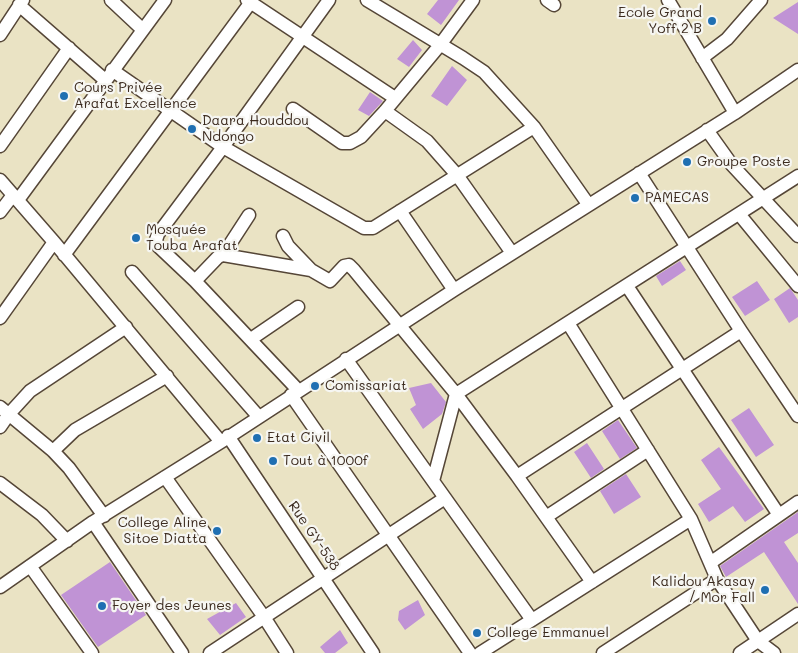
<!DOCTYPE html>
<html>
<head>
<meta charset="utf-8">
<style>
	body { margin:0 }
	canvas { display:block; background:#eae3c4 }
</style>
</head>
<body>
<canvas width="798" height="653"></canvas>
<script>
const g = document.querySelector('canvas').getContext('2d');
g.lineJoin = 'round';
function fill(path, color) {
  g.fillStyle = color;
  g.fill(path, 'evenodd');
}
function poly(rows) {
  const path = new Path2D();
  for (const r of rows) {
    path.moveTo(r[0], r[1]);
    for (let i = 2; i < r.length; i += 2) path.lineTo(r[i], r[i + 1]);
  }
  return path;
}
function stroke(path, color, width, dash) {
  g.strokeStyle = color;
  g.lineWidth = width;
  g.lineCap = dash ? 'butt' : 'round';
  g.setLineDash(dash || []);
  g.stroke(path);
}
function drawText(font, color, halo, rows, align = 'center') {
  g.font = font + ' Mali,sans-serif';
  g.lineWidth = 4.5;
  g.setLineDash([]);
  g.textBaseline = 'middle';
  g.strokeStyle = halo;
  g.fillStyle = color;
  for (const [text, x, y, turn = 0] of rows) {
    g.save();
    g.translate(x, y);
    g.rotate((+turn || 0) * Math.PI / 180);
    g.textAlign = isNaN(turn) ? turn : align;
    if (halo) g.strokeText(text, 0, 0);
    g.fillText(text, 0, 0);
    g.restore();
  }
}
fill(poly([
	[438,0,459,0,441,25,427,14],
	[798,2,798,34,773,18],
	[413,40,422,50,409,67,397,59],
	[452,66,467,80,447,106,431,96],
	[370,92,383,101,369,116,358,110],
	[680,261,686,270,662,286,656,276],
	[757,281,770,300,745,316,732,297],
	[790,288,798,300,798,317,789,323,774,299],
	[431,383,446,402,442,414,423,429,410,409,416,405,409,388],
	[749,408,774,445,756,457,731,420],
	[618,420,637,448,620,459,602,431],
	[587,443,604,469,591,478,574,452],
	[719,447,764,509,745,522,733,506,709,522,698,504,721,489,701,460],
	[626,474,641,497,614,514,600,491],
	[798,512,798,533,784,542,798,563,798,604,764,552,726,577,720,566],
	[110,562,146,615,98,647,61,595],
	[418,600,425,615,405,630,398,620,399,611],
	[236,603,246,617,220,635,207,619],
	[340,630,348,643,335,653,325,653,320,647]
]), '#c093d5');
const minor = poly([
	[111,0,143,30],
	[247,0,395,98],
	[367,0,463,58,484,72,534,127,588,204],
	[547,0,554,5],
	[668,0,735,113],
	[19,5,105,80],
	[0,35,23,0],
	[702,58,727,39,761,0],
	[112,70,223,147,364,228,373,228,534,127],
	[293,109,342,143,350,143,361,137,385,111,440,45,473,0],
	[385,111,427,141,457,175,512,253],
	[707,130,732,165,798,236],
	[0,146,69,48],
	[639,173,741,331,798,416],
	[0,180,54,242,221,442],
	[18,200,165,0],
	[400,211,454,290],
	[0,212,13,195],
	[739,214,798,286],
	[283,236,288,246,311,270],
	[64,255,251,2],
	[223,255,249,215],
	[132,272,258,416],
	[195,281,218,257,223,255,311,270,330,281,344,266,349,265,354,270,456,394,517,476,592,582],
	[627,286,779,515],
	[0,318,54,242],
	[568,323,691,519,717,579,758,641,774,653],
	[251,339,298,307],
	[346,359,532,620],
	[298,390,195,281,158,246,156,240,158,234,223,147,329,0],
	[291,395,470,653],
	[0,407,53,451,69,468,104,516],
	[0,427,9,414,30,391,126,327],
	[228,436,373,653],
	[53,451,75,430,167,376],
	[517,476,741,331],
	[165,477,264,617,287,653],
	[433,481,456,394,798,176],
	[0,483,42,515,67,541],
	[546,517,648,450],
	[93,522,182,653],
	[710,563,798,502],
	[30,566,92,653],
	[0,587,93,522,221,442,454,290,735,113,798,70],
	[210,653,445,498],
	[480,653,691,519],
	[603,653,717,579],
	[740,653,798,614]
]);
stroke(minor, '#554637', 15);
stroke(minor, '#fff', 12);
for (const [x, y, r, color] of [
	[712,21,5,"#1f6fb2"],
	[64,96,5,"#1f6fb2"],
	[192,129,5,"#1f6fb2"],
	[687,162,5,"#1f6fb2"],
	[635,198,5,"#1f6fb2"],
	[136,238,5,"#1f6fb2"],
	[315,386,5,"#1f6fb2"],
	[257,438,5,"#1f6fb2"],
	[273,461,5,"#1f6fb2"],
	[217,531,5,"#1f6fb2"],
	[765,590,5,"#1f6fb2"],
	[102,606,5,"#1f6fb2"],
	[477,633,5,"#1f6fb2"]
]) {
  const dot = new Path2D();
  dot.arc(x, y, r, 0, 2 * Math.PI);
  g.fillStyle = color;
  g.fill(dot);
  stroke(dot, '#f6f6f2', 2);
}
drawText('14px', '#3b2a1e', '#f6f6f2', [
	["Ecole Grand",702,13,"right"],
	["Yoff 2 B",702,29,"right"],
	["Cours Privée",74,88],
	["Arafat Excellence",74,104],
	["Daara Houddou",202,121],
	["Ndongo",202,137],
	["Groupe Poste",697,162],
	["PAMECAS",645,198],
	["Mosquée",146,230],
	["Touba Arafat",146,246],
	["Comissariat",325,386],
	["Etat Civil",267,438],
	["Tout à 1000f",283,461],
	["College Aline",207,523,"right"],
	["Sitoe Diatta",207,539,"right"],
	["Kalidou Akasay",755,582,"right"],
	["/ Mor Fall",755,598,"right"],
	["Foyer des Jeunes",112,606],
	["College Emmanuel",487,633]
], 'left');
drawText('14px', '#3b2a1e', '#f6f6f2', [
	["Rue GY-538",314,536,56]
]);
</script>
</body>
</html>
